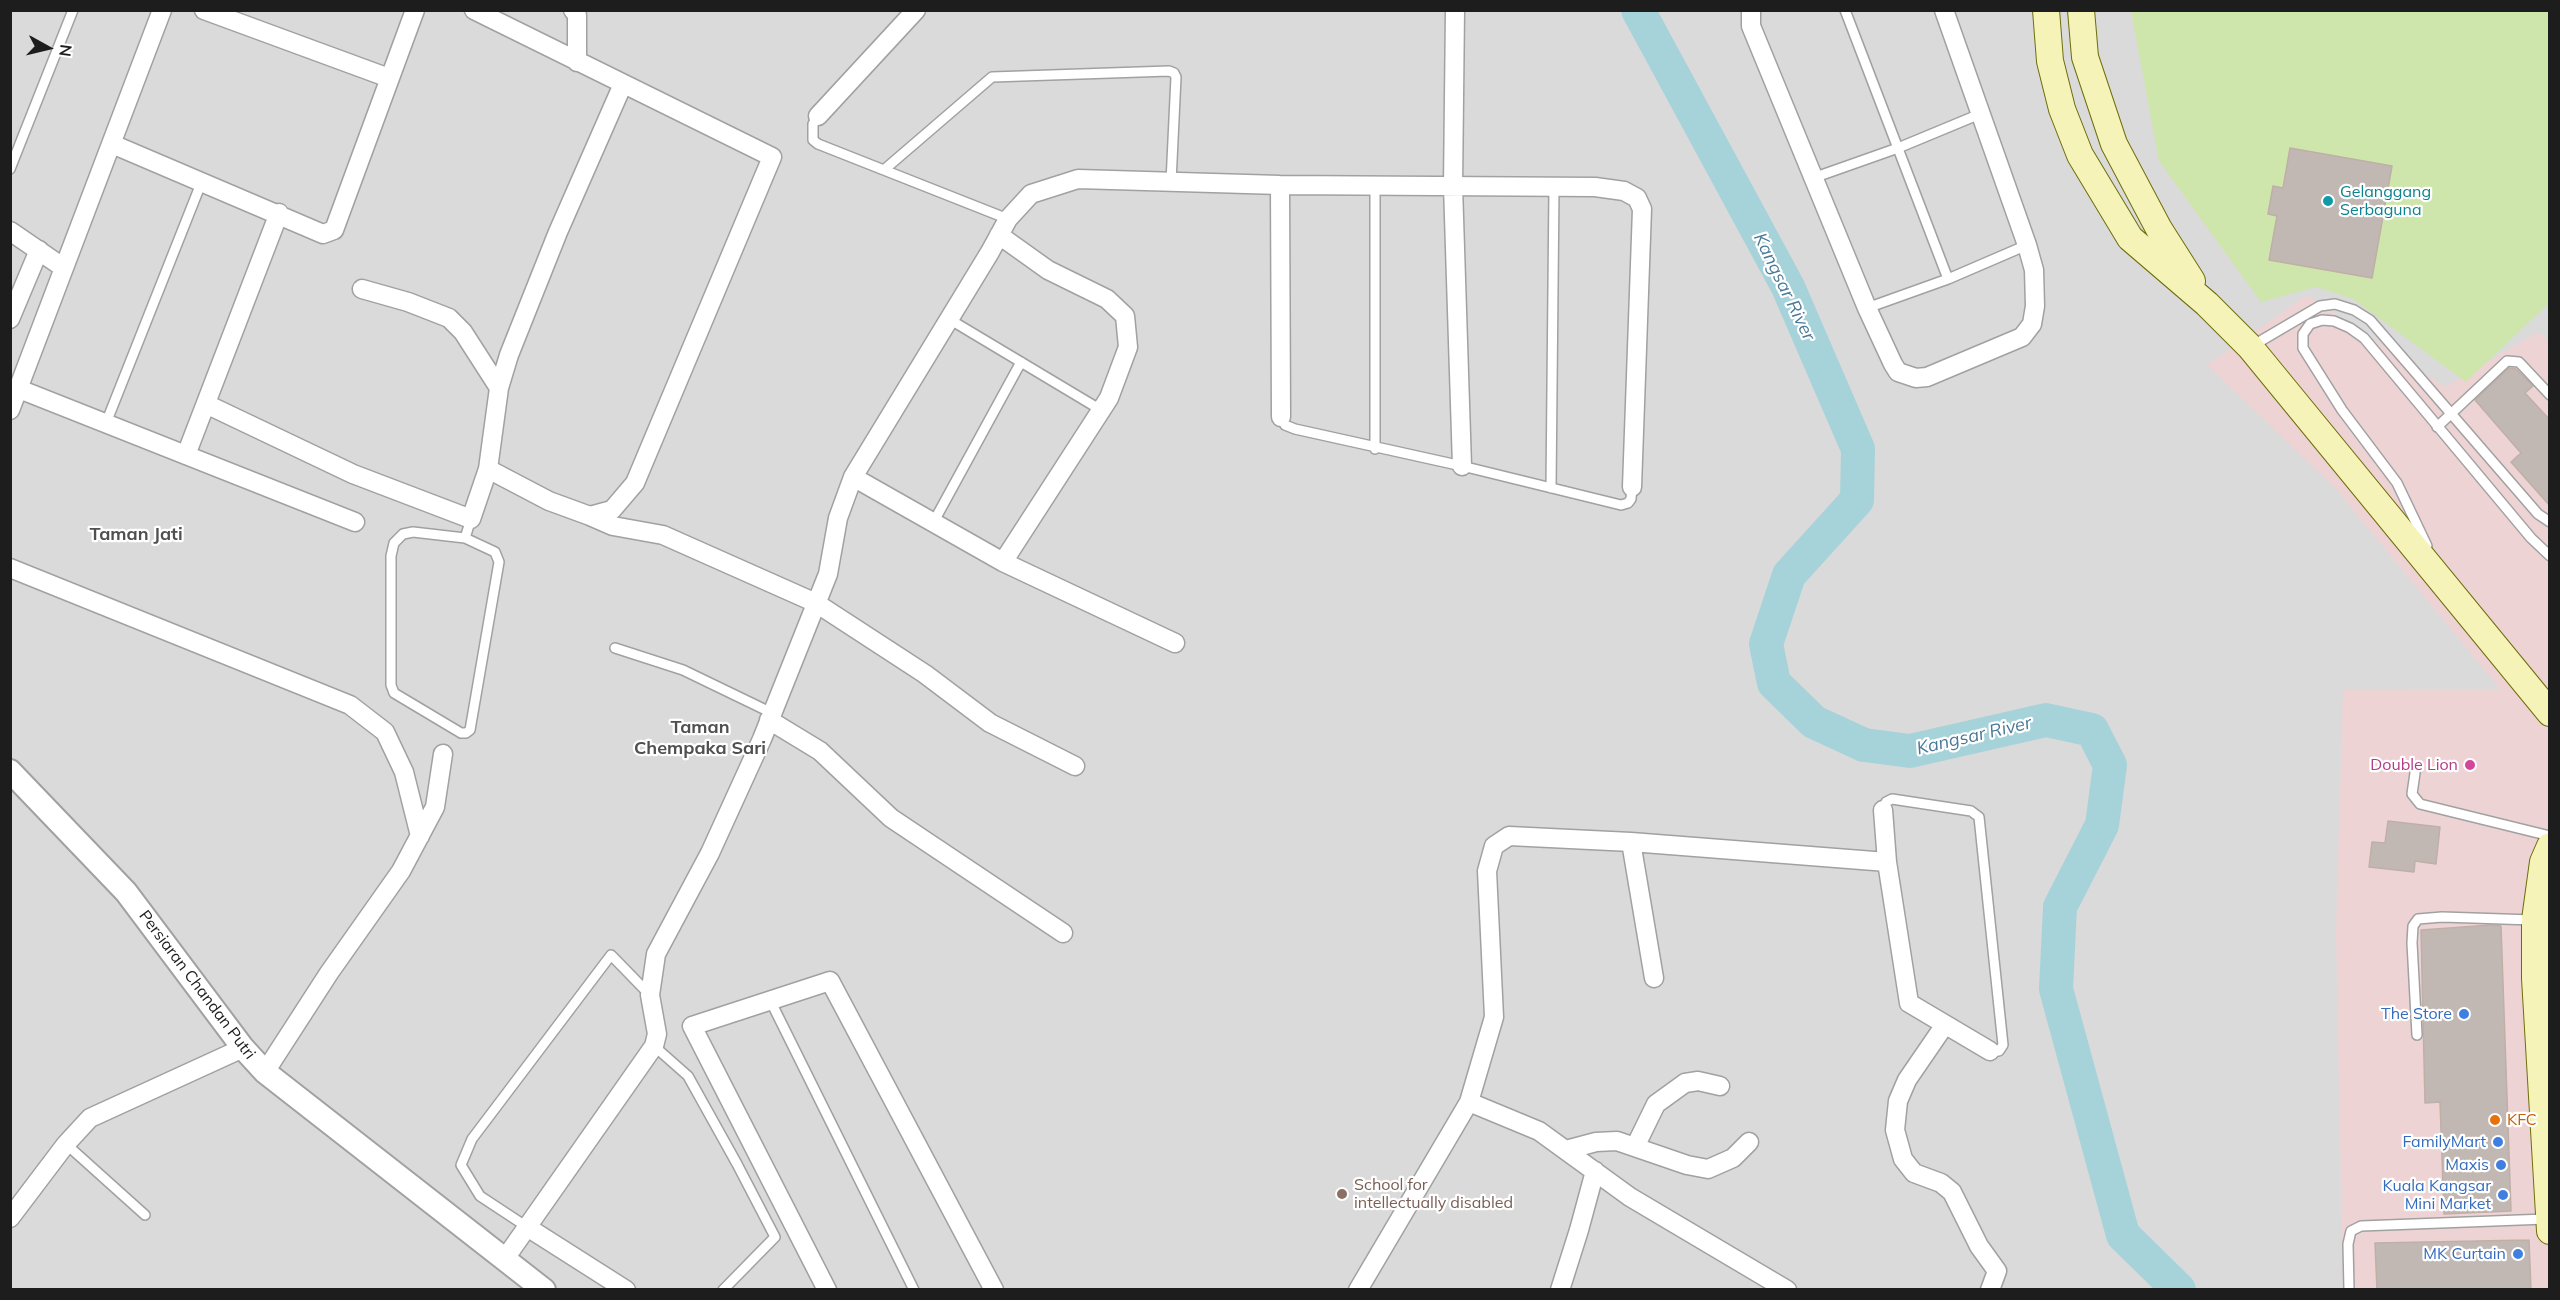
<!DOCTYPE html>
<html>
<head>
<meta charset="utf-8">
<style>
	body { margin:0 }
	#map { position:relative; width:2560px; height:1300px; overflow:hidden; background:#eee9e3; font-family:Mulish,sans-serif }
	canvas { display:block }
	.frame { position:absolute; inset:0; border:12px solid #1d1d1d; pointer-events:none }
	.north { position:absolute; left:18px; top:18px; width:60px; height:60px; -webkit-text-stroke:4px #fff; paint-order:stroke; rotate:98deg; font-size:16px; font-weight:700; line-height:24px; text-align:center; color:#1d1d1d }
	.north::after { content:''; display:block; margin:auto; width:21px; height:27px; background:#1d1d1d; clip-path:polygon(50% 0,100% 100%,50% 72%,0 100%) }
</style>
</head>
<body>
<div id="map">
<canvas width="2560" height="1300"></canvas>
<div class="frame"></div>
<div class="north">N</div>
</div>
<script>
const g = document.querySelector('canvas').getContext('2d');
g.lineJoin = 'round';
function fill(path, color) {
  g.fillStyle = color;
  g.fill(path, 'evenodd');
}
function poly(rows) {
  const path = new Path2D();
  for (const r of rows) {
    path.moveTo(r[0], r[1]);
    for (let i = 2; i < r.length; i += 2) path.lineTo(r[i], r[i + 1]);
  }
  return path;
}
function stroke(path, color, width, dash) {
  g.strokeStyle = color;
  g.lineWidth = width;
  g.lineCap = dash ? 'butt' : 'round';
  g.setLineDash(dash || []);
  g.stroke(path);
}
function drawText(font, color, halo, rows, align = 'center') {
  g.font = font + ' Mulish,sans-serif';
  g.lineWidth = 4.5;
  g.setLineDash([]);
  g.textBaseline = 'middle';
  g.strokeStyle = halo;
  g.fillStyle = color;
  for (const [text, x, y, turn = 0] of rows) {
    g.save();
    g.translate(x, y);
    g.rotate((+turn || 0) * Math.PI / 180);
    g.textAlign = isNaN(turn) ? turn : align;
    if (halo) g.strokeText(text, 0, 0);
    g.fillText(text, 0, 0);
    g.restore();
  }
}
fill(poly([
	[11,11,2549,11,2549,1289,11,1289]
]), '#dbdada');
fill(poly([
	[2307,295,2445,387,2538,332,2549,341,2549,1289,2343,1289,2336,929,2343,690,2500,689,2335,488,2207,365]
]), '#eed3d5');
fill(poly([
	[2131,11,2549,11,2549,303,2466,382,2353,299,2316,287,2261,302,2159,161]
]), '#cee6ab');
stroke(poly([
	[1638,10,1788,287,1858,449,1857,500,1789,575,1766,644,1774,683,1814,722,1864,745,1910,751,2046,720,2092,730,2110,765,2102,825,2060,907,2056,989,2123,1235,2179,1290]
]), '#a6d3d9', 34);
const building = poly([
	[2290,148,2392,166,2372,278,2269,260,2277,216,2268,214,2273,186,2283,188,2290,148],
	[2509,368,2516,369,2533,386,2525,393,2550,420,2550,506,2511,462,2521,453,2475,400,2509,368],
	[2388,821,2440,827,2436,864,2415,861,2414,872,2369,867,2372,842,2385,843,2388,821],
	[2491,925,2501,926,2511,1211,2444,1214,2440,1102,2425,1103,2421,930,2491,925],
	[2529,1240,2531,1290,2377,1290,2375,1243,2529,1240]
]);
fill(building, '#c2b8b3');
stroke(building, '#bfafa7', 1.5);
const service = poly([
	[1845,10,1948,279],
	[818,116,813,124,813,140,818,144,1008,219],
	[10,169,73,10],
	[885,169,992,77,1169,71,1174,73,1176,77,1171,182],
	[1813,178,1898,148,1980,114],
	[1867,308,1948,279,2027,245],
	[949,319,1101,410],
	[2252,346,2320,306,2335,304,2354,310,2370,320,2538,514,2550,522],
	[1281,417,1285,425,1295,429,1462,466,1621,505,1628,503,1631,499,1632,487],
	[106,423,202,181],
	[2437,427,2507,361,2519,362,2550,395],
	[1375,449,1375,186],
	[1551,488,1554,187],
	[933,523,1021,362],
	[465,538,495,552,499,562,470,730,466,733,461,733,394,693,391,685,391,556,394,543,403,534,413,532,465,538,471,519],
	[2427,546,2397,483,2342,410,2303,348,2303,334,2310,324,2322,320,2334,321,2350,328,2364,338,2531,538,2550,556],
	[615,648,683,670,772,713],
	[2415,773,2412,794,2420,804,2550,836],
	[1883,810,1886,802,1892,799,1971,811,1979,817,2003,1045,1999,1051,1990,1051],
	[770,1000,914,1290],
	[2417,1035,2412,943,2413,926,2418,919,2442,917,2533,920],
	[654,1046,688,1076,737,1164,775,1237,723,1290],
	[66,1144,145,1215],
	[527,1227,480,1196,461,1165,472,1139,611,955,650,995],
	[2349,1290,2348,1244,2351,1231,2361,1226,2546,1219]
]);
const minor = poly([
	[204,10,389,78],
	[474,10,772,157,635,483,612,510,590,516,549,501,488,469],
	[573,10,577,15,577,62],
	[1455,10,1453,186,1462,466],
	[1751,10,1751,26,1867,308,1893,364,1898,372,1916,378,1927,377,2022,337,2032,324,2035,306,2034,270,2027,245,1944,10],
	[818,116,916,10],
	[112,144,323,234,334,230,415,10],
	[1280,185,1281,417],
	[10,231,64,268],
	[999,235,1048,270,1107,299,1125,316,1128,347,1109,398,1003,562],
	[362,289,408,302,449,318,463,332,499,388],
	[10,319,39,250],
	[19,389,355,522],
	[206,404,353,474,471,519,488,469,499,388,509,355,558,232,623,84],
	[10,410,162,10],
	[186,455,279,213],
	[853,477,1003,562,1175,643],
	[590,516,613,526,663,535,816,603,925,674,990,723,1075,766],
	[10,568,350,705,385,732,404,772,420,836],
	[769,720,820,751,891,818,1063,933],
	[1883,810,1887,862,1909,1003,1990,1051],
	[1631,842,1654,978],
	[1944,1026,1907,1080,1898,1101,1895,1130,1903,1159,1914,1173,1941,1183,1952,1192,1979,1246,1997,1271,1990,1290],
	[265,1072,329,973,401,871,435,807,443,754],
	[1469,1102,1539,1131,1630,1197,1787,1290],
	[1635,1147,1656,1104,1685,1083,1698,1081,1720,1086],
	[1566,1150,1596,1142,1617,1141,1687,1165,1708,1169,1733,1158,1749,1142],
	[10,1218,66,1144,90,1118,243,1048],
	[527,1227,626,1290],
	[504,1260,654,1046,657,1034,650,995,656,954,710,853,762,739,828,574,838,518,853,477,990,252,1008,219,1031,194,1078,179,1280,185,1595,187,1624,191,1637,198,1642,209,1632,487],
	[827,1290,692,1026,830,981,994,1290],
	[1358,1290,1469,1102,1494,1017,1487,871,1494,846,1509,836,1631,842,1887,862],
	[1560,1290,1579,1230,1595,1171]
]);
const tertiary = poly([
	[10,771,126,892,243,1048,265,1072,544,1290]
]);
const secondary = poly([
	[2046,10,2050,61,2062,109,2080,155,2130,238,2207,304,2250,347,2550,713],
	[2081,10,2085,57,2114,144,2159,229,2192,281],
	[2550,846,2543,862,2535,920,2535,978,2550,1231]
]);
stroke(service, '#a1a1a1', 12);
stroke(minor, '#a1a1a1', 21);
stroke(tertiary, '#a1a1a1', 26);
stroke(secondary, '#6d6e0a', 28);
stroke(service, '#fff', 9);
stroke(minor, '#fff', 18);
stroke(tertiary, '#fff', 22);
stroke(secondary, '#f6f3b9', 26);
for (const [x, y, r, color] of [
	[2328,201,6,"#0f9aa8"],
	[2470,765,6,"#d1479c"],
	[2464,1014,6,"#3f7fe0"],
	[2495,1120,6,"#e8710a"],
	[2498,1142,6,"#3f7fe0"],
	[2501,1165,6,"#3f7fe0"],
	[1342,1194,6,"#8d6e63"],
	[2503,1195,6,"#3f7fe0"],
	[2518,1254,6,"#3f7fe0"]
]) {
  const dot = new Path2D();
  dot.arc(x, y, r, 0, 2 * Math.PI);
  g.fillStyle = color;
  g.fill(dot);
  stroke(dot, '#fff', 2);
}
drawText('16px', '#0d838f', '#fff', [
	["Gelanggang",2340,192],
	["Serbaguna",2340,210]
], 'left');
drawText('16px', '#b23c85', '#fff', [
	["Double Lion",2458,765]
], 'right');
drawText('16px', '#1d1d1d', '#fff', [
	["Persiaran Chandan Putri",197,985,53]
]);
drawText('16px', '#366cbe', '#fff', [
	["The Store",2452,1014],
	["FamilyMart",2486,1142],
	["Maxis",2489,1165],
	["Kuala Kangsar",2491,1186],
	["Mini Market",2491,1204],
	["MK Curtain",2506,1254]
], 'right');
drawText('16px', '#c56008', '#fff', [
	["KFC",2507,1120]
], 'left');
drawText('16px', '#785e54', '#fff', [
	["School for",1354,1185],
	["intellectually disabled",1354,1203]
], 'left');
drawText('italic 18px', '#497898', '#fff', [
	["Kangsar River",1784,287,64],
	["Kangsar River",1974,736,-13]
]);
drawText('bold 18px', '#505050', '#fff', [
	["Taman Jati",136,535],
	["Taman",700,728],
	["Chempaka Sari",700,749]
]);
</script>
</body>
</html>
